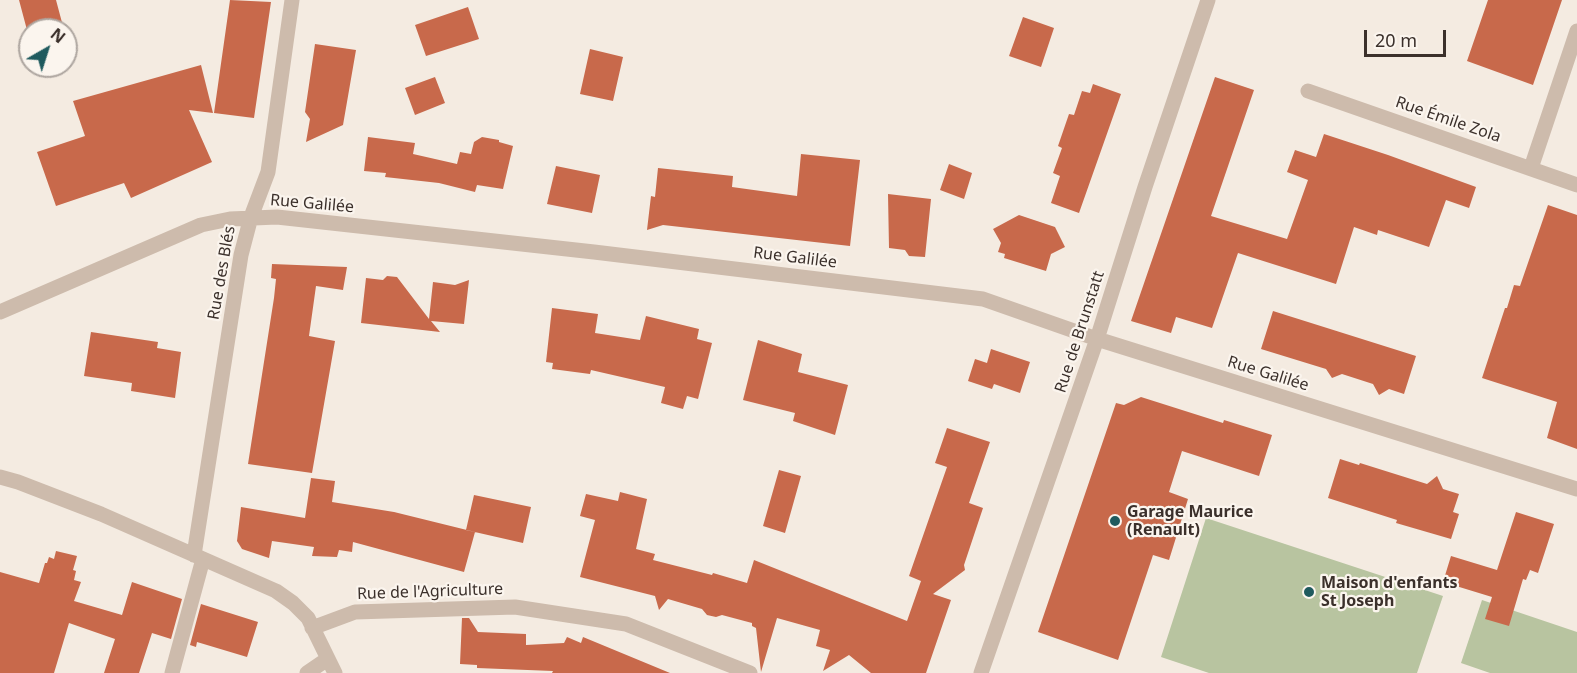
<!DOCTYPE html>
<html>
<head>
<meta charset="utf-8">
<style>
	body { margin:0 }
	#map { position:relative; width:1577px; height:673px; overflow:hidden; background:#f4ebe1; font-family:"Noto Sans",sans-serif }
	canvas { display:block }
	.north { position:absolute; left:18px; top:18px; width:60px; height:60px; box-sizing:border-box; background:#fbf5ee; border:2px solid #aea6a0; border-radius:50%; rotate:39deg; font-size:16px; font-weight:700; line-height:24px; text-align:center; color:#3b302b }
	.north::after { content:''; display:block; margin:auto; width:21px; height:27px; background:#1f5a5e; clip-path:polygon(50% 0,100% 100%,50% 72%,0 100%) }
	.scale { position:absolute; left:1364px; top:30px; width:82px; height:27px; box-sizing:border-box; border:3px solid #3b302b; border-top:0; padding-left:8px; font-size:18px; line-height:21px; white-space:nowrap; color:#3b302b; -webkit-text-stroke:4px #fbf5ee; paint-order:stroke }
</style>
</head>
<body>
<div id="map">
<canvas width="1577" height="673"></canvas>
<div class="north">N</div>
<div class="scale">20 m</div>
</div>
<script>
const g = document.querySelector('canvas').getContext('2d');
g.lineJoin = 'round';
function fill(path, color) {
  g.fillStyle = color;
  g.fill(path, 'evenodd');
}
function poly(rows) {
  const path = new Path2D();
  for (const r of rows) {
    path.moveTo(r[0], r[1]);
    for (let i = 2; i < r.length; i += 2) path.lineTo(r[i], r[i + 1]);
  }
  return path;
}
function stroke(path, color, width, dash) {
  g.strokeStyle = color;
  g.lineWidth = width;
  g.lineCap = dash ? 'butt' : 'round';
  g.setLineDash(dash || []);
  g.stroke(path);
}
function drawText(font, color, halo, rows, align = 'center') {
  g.font = font + ' "Noto Sans",sans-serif';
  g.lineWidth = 4.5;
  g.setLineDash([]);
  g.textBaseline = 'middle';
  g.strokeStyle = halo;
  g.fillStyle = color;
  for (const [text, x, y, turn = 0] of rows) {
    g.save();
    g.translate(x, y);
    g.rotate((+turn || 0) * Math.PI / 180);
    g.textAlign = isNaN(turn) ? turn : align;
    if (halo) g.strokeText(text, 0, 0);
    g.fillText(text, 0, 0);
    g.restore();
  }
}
fill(poly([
	[1206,518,1443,596,1417,673,1209,673,1161,657],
	[1482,600,1577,632,1577,673,1490,673,1461,663]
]), '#b8c4a0');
fill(poly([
	[19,0,56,0,64,30,27,30],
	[230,0,271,2,254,118,214,113],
	[1488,0,1562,0,1533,85,1467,61],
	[468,7,479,39,426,56,415,25],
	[1023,17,1054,28,1041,67,1009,56],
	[315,44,356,50,343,125,306,142,310,119,305,112],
	[590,49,623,57,613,101,580,94],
	[201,65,213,113,189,110,212,162,131,198,124,183,56,206,37,152,85,136,73,101],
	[435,77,445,103,415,115,405,88],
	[1215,77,1254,90,1211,216,1287,239,1308,180,1287,172,1295,150,1316,157,1324,134,1388,155,1476,187,1469,208,1446,200,1429,247,1378,230,1377,235,1354,227,1336,284,1238,253,1212,328,1176,317,1171,333,1131,321],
	[1093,84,1121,94,1079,213,1051,203,1060,176,1053,173,1062,148,1058,146,1069,114,1074,115,1082,91,1090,93],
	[368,137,415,143,413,154,457,164,460,152,471,154,474,142,482,137,499,140,499,142,513,146,503,189,477,185,475,192,439,183,385,177,386,173,364,171],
	[801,154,860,160,850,246,663,225,647,230,651,196,655,197,658,168,733,176,732,187,797,196],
	[949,164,972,173,964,199,940,190],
	[556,166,600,175,592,213,547,204],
	[888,194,931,199,925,257,909,256,905,250,889,248],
	[1548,205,1577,215,1577,449,1547,438,1557,402,1482,378,1505,308,1507,308,1514,285,1520,286],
	[1019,215,1055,227,1065,247,1051,254,1046,271,1004,258,1005,254,998,252,1001,243,993,229],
	[272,264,347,267,343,290,316,286,309,336,335,341,312,473,248,464,274,298,276,279,271,278],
	[387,276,397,277,429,319,433,282,455,285,469,280,464,324,431,321,440,332,361,323,366,278,383,280],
	[552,308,598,314,595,333,640,340,646,316,699,329,697,339,712,343,698,399,687,396,683,409,661,403,665,387,591,370,590,374,552,369,553,363,546,362],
	[1273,311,1416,356,1404,394,1389,389,1379,395,1373,384,1342,374,1332,378,1326,369,1261,349],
	[91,332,158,342,157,348,181,352,175,398,131,391,132,383,84,376],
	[758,340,802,354,798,372,848,385,835,435,793,421,795,413,743,400],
	[991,349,1030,362,1020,393,994,384,992,389,968,381,975,359,987,363],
	[1141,397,1223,423,1224,420,1272,435,1259,476,1182,451,1169,492,1188,499,1169,560,1153,555,1118,660,1038,632,1116,403,1124,405],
	[947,428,990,442,969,503,983,508,964,565,965,570,933,594,951,600,926,673,871,673,849,655,823,671,830,650,816,646,820,630,777,618,761,672,756,628,752,626,752,623,722,615,716,617,707,615,702,609,668,599,659,610,655,596,580,577,595,520,580,516,586,494,618,501,620,492,647,499,636,549,655,554,653,560,712,575,713,573,747,583,754,560,907,621,921,581,909,576,947,467,935,463],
	[1340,459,1359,465,1360,463,1427,484,1437,476,1443,489,1459,494,1453,512,1459,514,1451,539,1396,523,1397,520,1328,498],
	[779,470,801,476,785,533,763,526],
	[311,478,335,481,332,502,394,512,475,532,464,572,353,542,352,552,339,550,337,557,312,556,314,547,272,541,269,558,242,549,237,541,241,507,305,518],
	[474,495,531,507,523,543,466,530],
	[1516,512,1554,524,1538,573,1530,570,1526,580,1523,579,1509,626,1485,619,1492,597,1443,582,1451,556,1497,570],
	[56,551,77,556,73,570,76,571,74,580,81,582,74,601,122,615,132,582,182,599,171,639,152,633,139,673,104,673,115,639,69,623,54,673,0,673,0,572,39,583,45,563,47,563,49,557,54,559],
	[201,604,258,622,247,657,197,642,196,647,190,645],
	[462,618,469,618,478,632,526,634,526,645,564,643,567,637,581,643,583,637,670,673,552,673,553,671,477,668,477,665,460,664]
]), '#c8694b');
stroke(poly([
	[1308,91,1577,185],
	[1531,168,1577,31],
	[0,312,201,225,230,219,277,217,594,252,983,299,1097,339,1577,489],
	[0,477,18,482,101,514,276,591,293,603,308,618,335,673],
	[194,555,241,255,251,217,268,172,292,0],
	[312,628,355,612,515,607,626,624,750,673],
	[172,673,203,559],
	[307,673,326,660],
	[981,673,1097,339,1145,187,1208,0]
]), '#cdbbac', 15);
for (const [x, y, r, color] of [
	[1115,521,6,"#1f5a5e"],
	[1309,592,6,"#1f5a5e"]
]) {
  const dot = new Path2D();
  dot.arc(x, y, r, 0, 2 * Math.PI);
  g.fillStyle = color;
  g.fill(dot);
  stroke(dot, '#fbf5ee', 2);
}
drawText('16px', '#3b302b', '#fbf5ee', [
	["Rue Émile Zola",1448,120,19],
	["Rue Galilée",312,204,5],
	["Rue Galilée",795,258,7],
	["Rue des Blés",222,273,-80],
	["Rue de Brunstatt",1080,332,-72],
	["Rue Galilée",1268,374,17],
	["Rue de l'Agriculture",430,592,-2]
]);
drawText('bold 16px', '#3b302b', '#fbf5ee', [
	["Garage Maurice",1127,512],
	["(Renault)",1127,530],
	["Maison d'enfants",1321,583],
	["St Joseph",1321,601]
], 'left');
</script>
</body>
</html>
